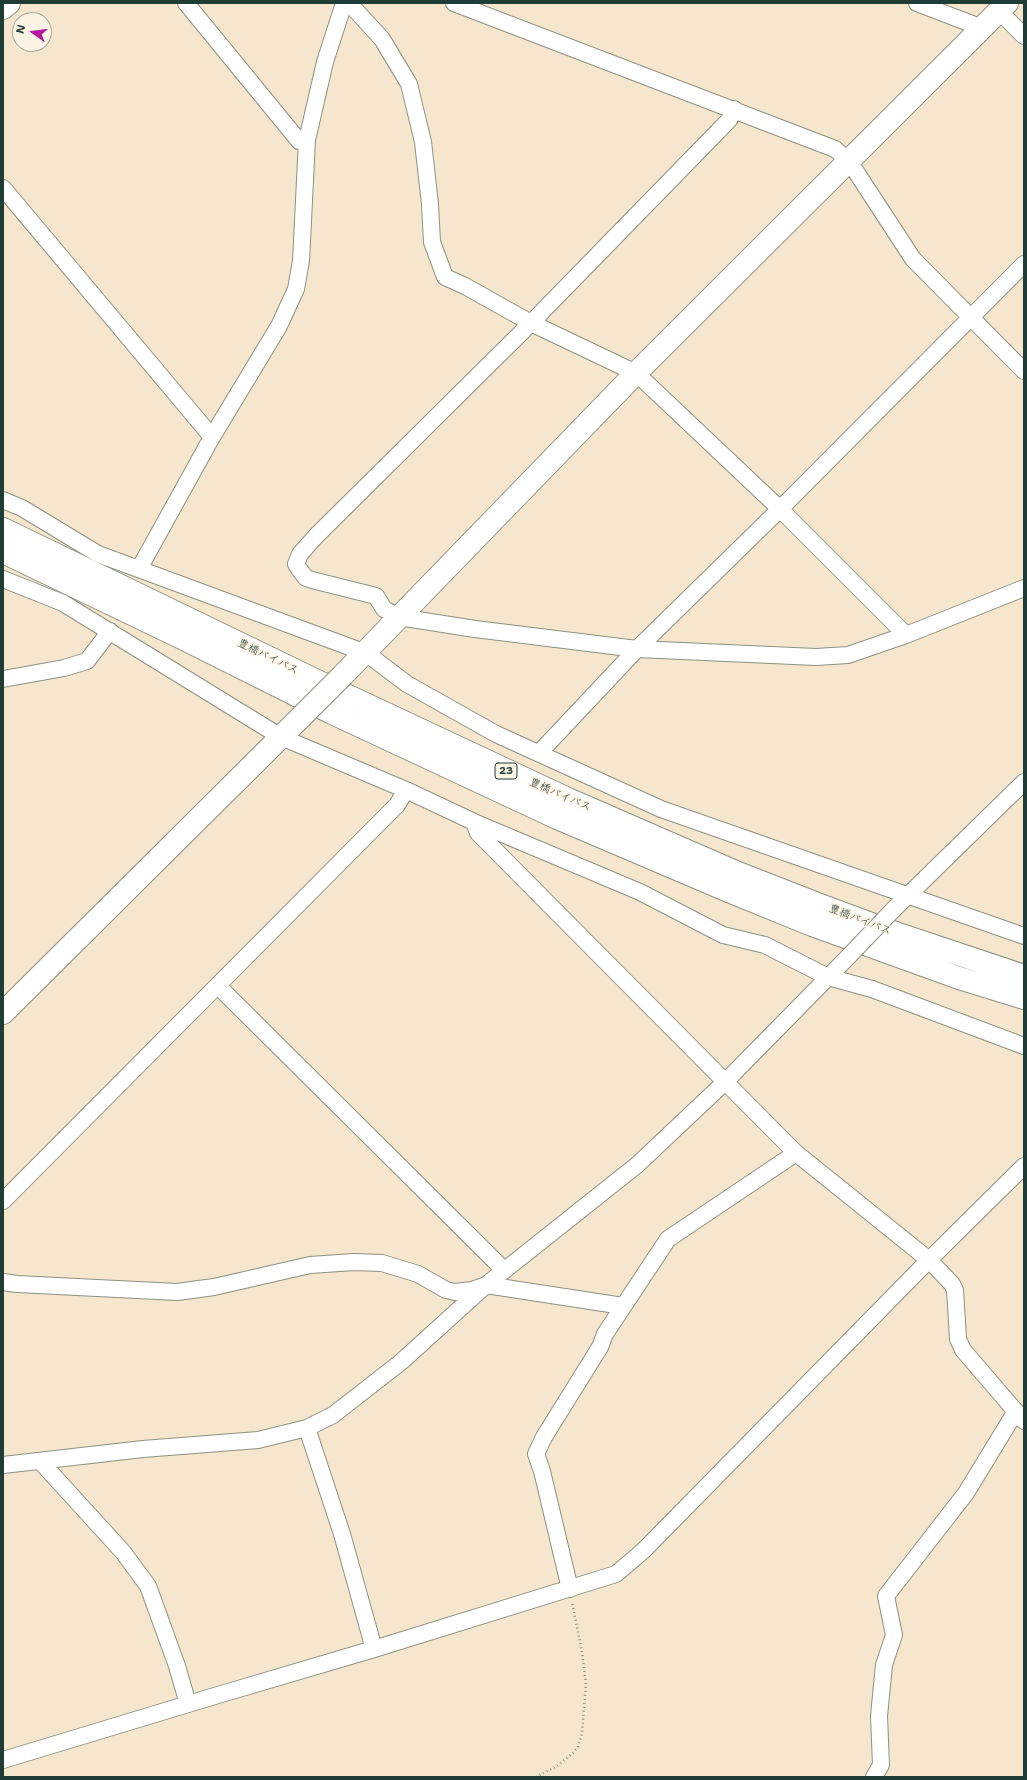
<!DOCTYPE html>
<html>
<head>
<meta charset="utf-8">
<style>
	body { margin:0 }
	#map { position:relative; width:1027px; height:1780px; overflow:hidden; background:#f6e6cd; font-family:"Shantell Sans",sans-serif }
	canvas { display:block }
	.frame { position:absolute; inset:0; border:4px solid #1f3d34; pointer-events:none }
	.north { position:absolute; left:12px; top:12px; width:40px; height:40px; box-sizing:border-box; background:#fcf5e5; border:1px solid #a4ab9e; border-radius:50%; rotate:284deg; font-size:11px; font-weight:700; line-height:16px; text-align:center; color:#1f3d34 }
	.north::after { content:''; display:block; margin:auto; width:14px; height:18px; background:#b5179e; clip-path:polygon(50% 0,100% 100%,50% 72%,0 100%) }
</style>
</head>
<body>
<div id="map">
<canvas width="1027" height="1780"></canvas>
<div class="frame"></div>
<div class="north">N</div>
</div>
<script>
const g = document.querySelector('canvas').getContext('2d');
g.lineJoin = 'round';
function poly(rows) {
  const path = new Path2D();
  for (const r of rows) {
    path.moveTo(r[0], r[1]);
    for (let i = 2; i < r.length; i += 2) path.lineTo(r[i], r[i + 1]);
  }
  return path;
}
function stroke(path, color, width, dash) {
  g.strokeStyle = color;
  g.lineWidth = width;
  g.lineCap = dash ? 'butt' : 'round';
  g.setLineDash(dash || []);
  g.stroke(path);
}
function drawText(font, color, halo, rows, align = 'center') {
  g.font = font + ' "Shantell Sans","Klee One",sans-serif';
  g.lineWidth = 3.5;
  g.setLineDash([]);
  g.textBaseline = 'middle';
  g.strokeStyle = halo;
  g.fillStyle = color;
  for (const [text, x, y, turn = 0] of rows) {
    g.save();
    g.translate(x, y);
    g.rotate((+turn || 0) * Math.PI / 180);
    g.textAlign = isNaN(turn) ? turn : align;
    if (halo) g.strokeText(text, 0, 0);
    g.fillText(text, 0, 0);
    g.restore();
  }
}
const street = poly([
	[186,3,299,141,307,140],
	[349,3,382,39,409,84,423,142,430,204,432,242,445,277,465,286,531,323,636,373,780,509,906,635],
	[454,3,835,149,849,161,913,259,1024,371],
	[917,3,972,24,980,30],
	[999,11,1024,36],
	[734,109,729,120,531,323,316,536,300,554,296,564,299,569,306,578,312,580,376,596,384,609,399,617,475,629,637,649,816,657,848,655,906,635,1024,588],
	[3,188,212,437],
	[3,500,22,508,98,554,366,653,407,684,496,734,661,809,1024,936],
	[139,569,212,437,279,326,296,289,301,261,307,140,325,62,344,3],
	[3,579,63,603,281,737,406,790,474,822,640,892,723,935,765,945,828,977,872,989,1024,1046],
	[3,679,64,668,87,661,110,631],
	[539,753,637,649,780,509,1024,264],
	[474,822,478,833,796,1153,929,1260,952,1284,955,1290,958,1339,963,1350,1024,1421],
	[892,911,1024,782],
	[218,986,504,1270],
	[3,1201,397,805,406,790],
	[3,1282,17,1284,177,1292,214,1287,310,1265,354,1262,382,1263,418,1274,446,1290,455,1292,472,1290,486,1285,623,1306],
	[307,1428,342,1534,374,1649],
	[40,1461,123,1552,148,1586,177,1666,188,1704],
	[3,1465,143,1449,258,1440,307,1428,333,1415,401,1362,486,1285,637,1165,725,1082,848,957],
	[570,1589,542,1471,536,1454,544,1437,600,1347,605,1334,668,1239,796,1153],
	[3,1760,218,1695,374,1649,616,1574,643,1551,929,1260,1024,1166],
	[874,1777,881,1765,879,1716,884,1665,894,1635,886,1596,966,1493,1016,1411]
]);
const secondary = poly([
	[3,8,9,3],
	[343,675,636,373,1007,3],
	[3,1013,301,717]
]);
const highway = poly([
	[3,529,346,695,568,799,738,873,820,905,901,935,1024,976],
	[3,552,182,638,330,712,557,818,726,890,812,925,959,978,1024,998]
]);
stroke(street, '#8a9280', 18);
stroke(secondary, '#8a9280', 24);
stroke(highway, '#8a9280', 24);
stroke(poly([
	[536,1777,557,1766,573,1753,578,1747,582,1733,586,1684,582,1652,572,1602]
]), '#8a9280', 2.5, [1, 3]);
stroke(street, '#fff', 16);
stroke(secondary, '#fff', 22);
stroke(highway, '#fff', 22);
const streetBridge = poly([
	[848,957,892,911]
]);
const secondaryBridge = poly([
	[301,717,343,675]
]);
stroke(streetBridge, '#8a9280', 18, []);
stroke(secondaryBridge, '#8a9280', 24, []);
stroke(streetBridge, '#fff', 16);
stroke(secondaryBridge, '#fff', 22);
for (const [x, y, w] of [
	[506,771,22]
]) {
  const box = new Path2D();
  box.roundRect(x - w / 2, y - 8, w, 16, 3);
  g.fillStyle = '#fcf5e5';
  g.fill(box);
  stroke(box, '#1f3d34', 1);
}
drawText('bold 10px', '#1f3d34', null, [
	["23",506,771]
]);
drawText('11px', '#1f3d34', '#fcf5e5', [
	["豊橋バイパス",268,657,26],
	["豊橋バイパス",560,795,24],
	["豊橋バイパス",860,920,21]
]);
</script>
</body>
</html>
